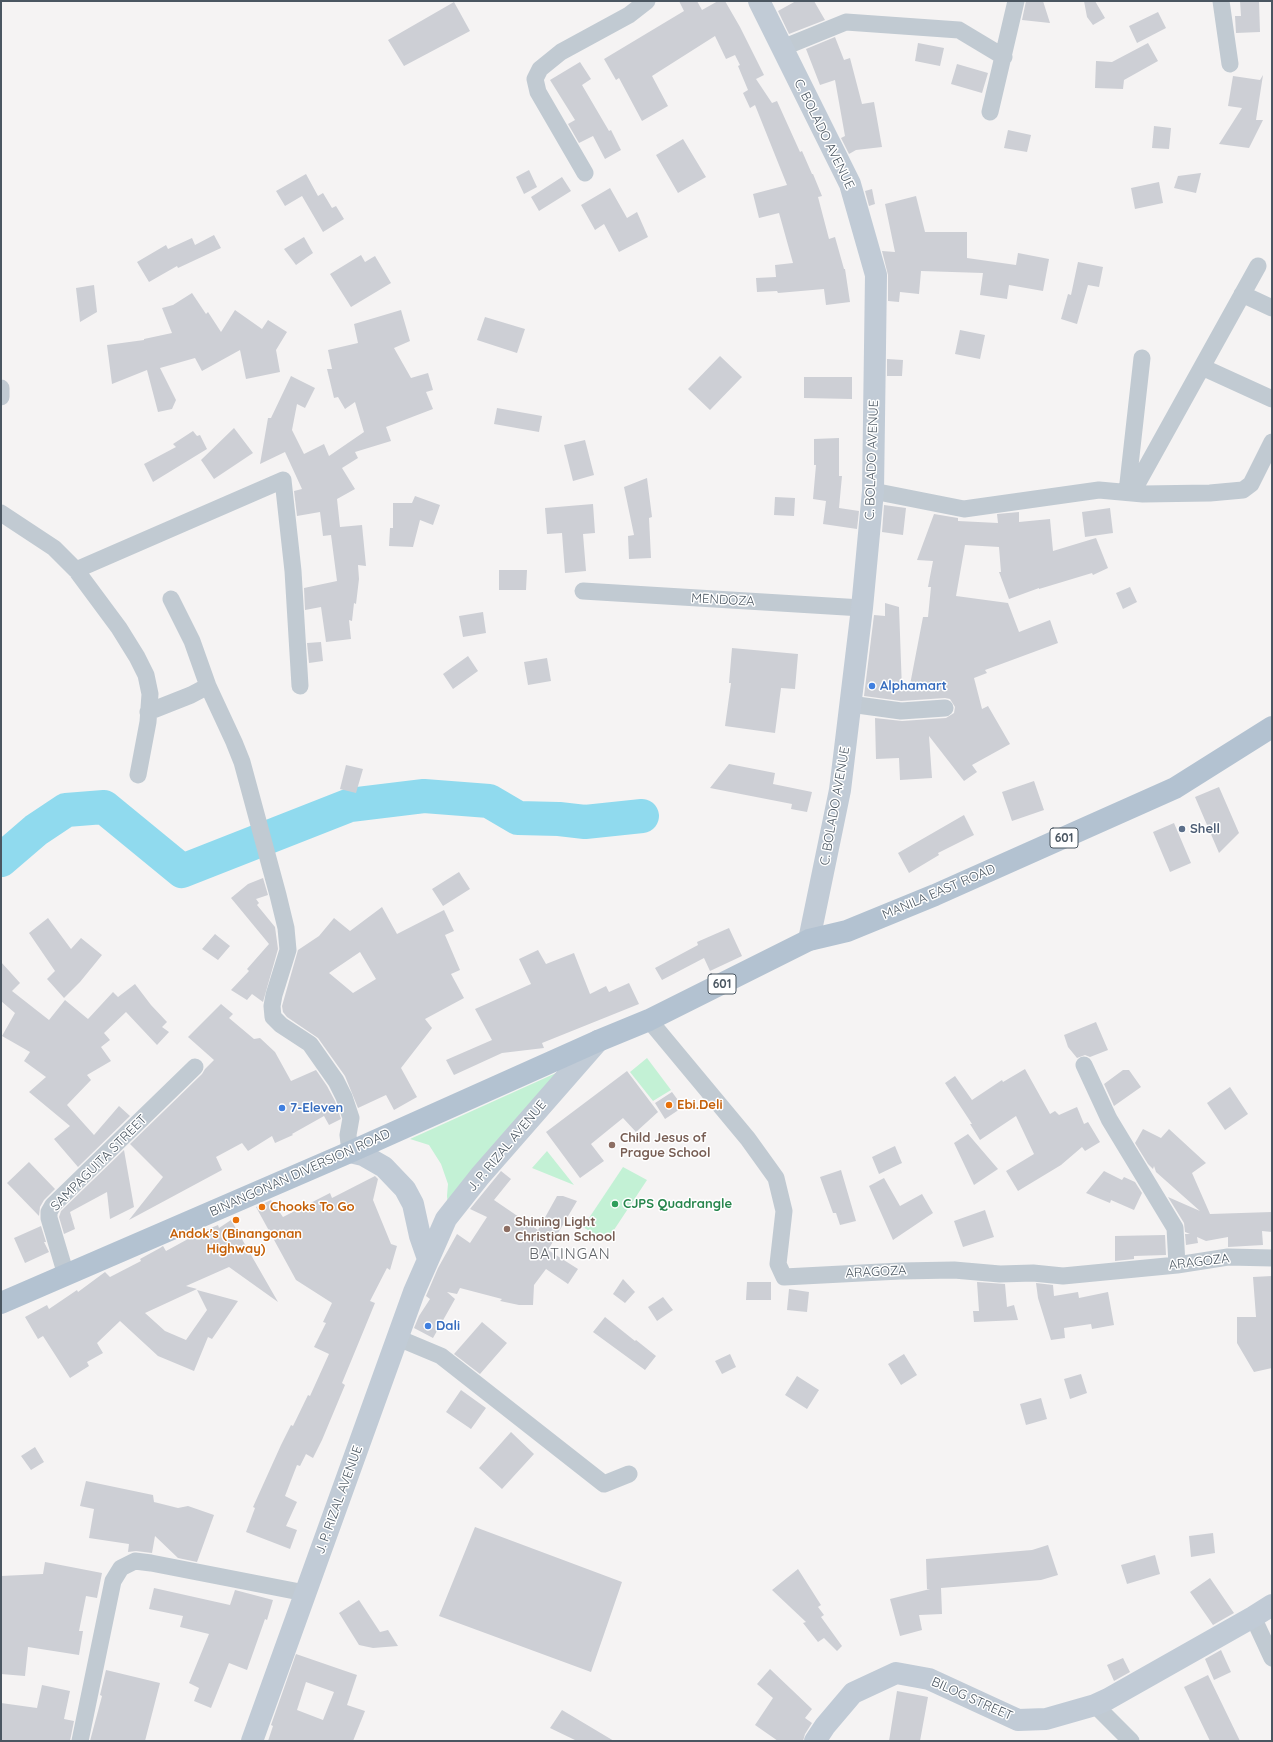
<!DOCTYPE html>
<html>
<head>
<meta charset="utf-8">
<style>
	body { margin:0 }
	#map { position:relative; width:1273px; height:1742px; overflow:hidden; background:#f5f3f3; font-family:Quicksand,sans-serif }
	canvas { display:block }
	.frame { position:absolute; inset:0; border:2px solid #4a5661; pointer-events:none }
</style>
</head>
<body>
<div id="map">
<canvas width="1273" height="1742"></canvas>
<div class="frame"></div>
</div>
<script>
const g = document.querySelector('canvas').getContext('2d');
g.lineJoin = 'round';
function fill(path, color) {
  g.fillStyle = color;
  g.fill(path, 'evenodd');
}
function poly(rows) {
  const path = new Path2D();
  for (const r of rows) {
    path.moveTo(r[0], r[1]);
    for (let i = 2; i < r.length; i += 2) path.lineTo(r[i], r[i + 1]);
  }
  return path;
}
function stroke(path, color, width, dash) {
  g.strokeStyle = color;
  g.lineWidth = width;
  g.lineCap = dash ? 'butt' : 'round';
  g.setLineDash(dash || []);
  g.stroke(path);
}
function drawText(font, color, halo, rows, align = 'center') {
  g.font = font + ' Quicksand,sans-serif';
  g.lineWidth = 3;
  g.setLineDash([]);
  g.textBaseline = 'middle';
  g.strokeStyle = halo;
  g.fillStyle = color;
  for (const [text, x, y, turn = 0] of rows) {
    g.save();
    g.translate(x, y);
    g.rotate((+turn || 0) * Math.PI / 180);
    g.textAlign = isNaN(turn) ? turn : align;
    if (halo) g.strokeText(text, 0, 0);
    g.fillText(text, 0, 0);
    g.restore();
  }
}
fill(poly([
	[647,1058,671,1090,653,1101,630,1072],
	[576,1064,449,1215,447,1196,448,1184,441,1164,429,1145,410,1139],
	[547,1151,574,1185,532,1168],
	[623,1167,647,1180,606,1242,583,1227]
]), '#c3f1d5');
stroke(poly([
	[1,860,36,830,66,810,104,807,182,871,350,805,424,796,489,801,518,818,559,819,585,822,642,816]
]), '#90daee', 34);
fill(poly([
	[679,1,697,1,702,10,718,1,725,1,740,27,764,75,756,79,772,103,777,101,800,152,802,151,812,174,813,174,822,196,818,197,829,239,835,237,844,269,845,269,850,302,826,305,824,289,778,293,777,291,757,292,756,278,776,277,775,265,793,263,779,213,759,218,753,194,787,185,755,105,750,108,743,93,748,90,738,66,740,65,735,55,726,59,715,36,652,76,668,106,642,121,619,78,616,80,604,59,684,11],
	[796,1,814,1,825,20,789,34,778,11],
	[1026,1,1043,1,1050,23,1022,20],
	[1084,1,1095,1,1105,18,1093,25,1087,17],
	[1240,1,1259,1,1260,32,1236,33,1235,16,1241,16],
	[454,2,470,31,404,66,388,40],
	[1158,12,1166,28,1137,43,1129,26],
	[835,37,844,60,850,58,862,104,874,102,882,147,856,150,849,154,841,138,845,136,835,80,820,85,806,49],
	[918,43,944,48,940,66,915,61],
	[1148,43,1158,61,1124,80,1123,89,1095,88,1096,61,1112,62],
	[580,62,591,79,582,85,609,131,611,130,621,150,605,159,593,136,579,143,568,124,575,120,550,80],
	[957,64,988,73,982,93,951,84],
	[1263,75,1256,120,1263,120,1249,148,1219,144,1242,108,1228,106,1233,76,1260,80],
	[1154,126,1171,128,1169,149,1152,148],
	[1008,130,1031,135,1027,152,1004,148],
	[683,139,706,177,678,193,656,155],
	[529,170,537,187,524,194,516,177],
	[1201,173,1196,193,1174,188,1178,176],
	[306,174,318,196,323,193,332,208,336,206,344,219,323,232,302,196,285,206,276,191],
	[562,177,571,191,539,211,531,197],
	[1159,182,1163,203,1135,209,1131,188],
	[610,188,627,218,637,212,648,237,619,252,604,224,595,230,581,205],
	[872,189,875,204,869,206,865,191],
	[916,196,925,232,967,232,967,258,1016,265,1018,253,1049,259,1043,291,1009,285,1007,299,980,295,983,273,921,271,919,294,900,292,899,302,888,301,888,275,882,251,895,252,885,204],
	[214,235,221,248,178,268,177,266,149,282,137,262,166,245,168,249,192,238,195,245],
	[304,237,313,253,296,265,284,249],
	[361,255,365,262,375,256,391,283,351,307,330,274],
	[1078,262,1103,267,1099,287,1088,285,1077,324,1061,319,1068,294,1071,295],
	[94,285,97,312,80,322,76,288],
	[192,293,206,314,208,312,221,332,235,310,262,329,268,320,287,332,276,350,280,372,246,379,240,350,202,371,195,358,160,368,176,400,172,409,158,412,147,370,112,384,107,345,144,340,144,339,172,333,162,308,173,305],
	[401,310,410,341,394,348,411,378,428,373,433,390,426,392,433,409,386,427,391,441,355,452,358,458,342,468,355,489,337,499,340,527,362,525,366,566,358,565,359,579,356,604,354,603,352,621,349,620,351,639,326,642,321,607,305,610,304,588,337,581,331,535,323,536,320,512,297,516,294,491,302,489,285,452,260,464,268,418,271,418,291,376,315,388,305,408,297,404,292,430,304,454,324,444,329,456,364,432,355,402,345,409,338,397,334,398,327,369,332,369,328,350,358,343,354,324],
	[485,317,525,329,517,353,477,340],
	[960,330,985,335,980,359,955,354],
	[720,356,742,377,710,410,688,389],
	[887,359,903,360,902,376,887,376],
	[804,377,852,377,852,399,804,398],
	[497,408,542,416,539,432,494,424],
	[234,428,253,453,214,479,201,460],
	[193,431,197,436,200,435,207,449,153,482,144,464,176,447,173,444],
	[839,438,839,476,842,476,839,508,859,511,857,529,823,524,826,501,813,499,816,465,814,465,814,439],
	[585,440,594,475,573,481,564,445],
	[647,478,652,517,649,518,651,558,629,559,628,536,634,535,624,487],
	[415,496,440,505,433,525,420,520,413,547,389,546,390,528,393,528,393,503,412,503],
	[775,497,795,498,794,516,774,515],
	[593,504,595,533,583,534,586,571,565,573,562,533,547,534,545,508],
	[884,505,906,508,903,535,882,532],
	[1110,508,1113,533,1085,537,1082,512],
	[1019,512,1019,522,1050,519,1053,551,1096,538,1108,568,1093,575,1092,573,1039,589,1039,588,1009,599,999,572,1001,572,999,547,965,545,956,596,1008,603,1019,632,1050,620,1058,643,985,670,987,673,974,678,982,709,988,706,1010,744,972,765,977,772,964,781,929,736,932,778,900,780,899,758,876,759,875,718,902,721,946,718,954,713,955,707,950,699,945,698,901,701,864,696,874,615,885,616,885,603,899,607,902,690,909,690,923,617,928,617,931,587,928,587,933,561,917,560,934,514,958,518,958,521,998,523,997,514],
	[499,570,527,570,526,590,499,590],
	[1130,587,1137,602,1123,609,1116,593],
	[483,612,486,633,463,637,459,616],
	[321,642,323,661,309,663,307,643],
	[732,648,798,654,795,689,781,688,775,733,725,726,731,683,729,683],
	[468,656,478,671,453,689,443,674],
	[547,658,551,681,528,685,524,662],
	[729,764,775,773,773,784,812,792,807,812,791,809,792,804,710,788],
	[346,765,363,769,356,793,340,789],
	[1034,781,1044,810,1012,821,1002,792],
	[1219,787,1239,833,1219,853,1195,797],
	[964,815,974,835,938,853,939,855,909,873,898,853],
	[1174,823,1191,863,1170,872,1153,832],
	[459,872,470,889,443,906,432,889],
	[263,878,268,895,256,899,259,903,257,905,275,927,278,949,263,1002,252,994,247,1000,231,990,249,971,247,969,269,944,231,898,248,884],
	[382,907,397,934,444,910,454,931,445,935,460,970,451,974,464,998,425,1019,432,1028,401,1068,417,1097,394,1110,386,1095,358,1108,345,1076,318,1038,287,1017,283,1012,282,1006,298,950,319,936,334,918,350,931],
	[360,952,376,979,353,993,329,973],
	[48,918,71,949,81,938,102,955,80,982,64,998,47,979,55,971,29,933],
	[729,928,742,956,710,971,704,958,662,980,655,968,698,945,697,942],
	[215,934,230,946,218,960,202,949],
	[538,950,546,964,574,953,590,994,606,986,609,992,629,983,639,1004,542,1043,544,1048,502,1053,454,1075,446,1060,492,1040,475,1009,531,984,519,959],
	[1,962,20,983,12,991,49,1020,65,1000,88,1019,113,992,118,997,135,984,151,1005,167,1022,162,1027,169,1032,157,1045,126,1012,104,1033,110,1040,101,1047,111,1061,87,1075,91,1080,67,1105,94,1135,119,1106,130,1116,78,1167,54,1139,70,1126,29,1092,46,1077,24,1061,30,1052,2,1036,15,1013,1,1001],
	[221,1004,233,1014,229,1018,254,1039,260,1038,275,1052,291,1081,316,1070,327,1086,335,1101,341,1119,329,1125,324,1116,292,1134,293,1135,275,1143,272,1136,248,1151,242,1143,216,1157,222,1170,129,1220,163,1177,130,1144,202,1074,205,1069,214,1060,188,1037],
	[1096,1022,1108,1050,1090,1057,1085,1055,1077,1058,1068,1047,1064,1035],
	[1025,1069,1050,1114,1055,1111,1059,1115,1077,1107,1084,1124,1088,1122,1100,1142,1085,1151,1082,1147,1061,1165,1018,1191,1006,1171,1034,1154,1016,1116,980,1140,970,1124,972,1124,945,1083,955,1076,972,1100,1002,1080,1003,1082],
	[1123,1070,1129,1070,1141,1087,1114,1106,1104,1084],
	[627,1071,658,1112,636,1132,623,1118,591,1144,604,1161,580,1178,546,1132],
	[1230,1087,1248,1114,1225,1130,1207,1103],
	[672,1092,683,1107,665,1119,655,1103],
	[1143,1129,1161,1138,1169,1129,1206,1163,1192,1173,1210,1214,1272,1212,1272,1232,1262,1231,1263,1245,1228,1247,1228,1237,1206,1241,1197,1237,1198,1243,1186,1245,1185,1234,1190,1234,1185,1232,1184,1223,1168,1197,1200,1211,1156,1172,1154,1166,1153,1169,1148,1164,1135,1143],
	[968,1134,998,1169,974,1185,954,1143],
	[895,1146,902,1163,879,1174,872,1157],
	[124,1150,134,1207,110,1219,107,1192,70,1212,75,1229,64,1234,59,1217,61,1211],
	[29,1162,55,1189,44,1200,40,1207,39,1216,7,1183],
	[841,1170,856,1221,840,1225,836,1213,833,1213,820,1177],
	[501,1171,511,1179,494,1200,538,1230,557,1196,563,1196,577,1201,548,1250,578,1269,568,1284,546,1269,534,1285,533,1305,519,1305,500,1301,502,1299,460,1288,457,1294,447,1292,455,1299,433,1338,414,1328,419,1316,430,1299,426,1296,438,1268,457,1234,470,1243,487,1217,470,1209],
	[1104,1171,1122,1180,1124,1177,1135,1182,1142,1193,1134,1210,1111,1200,1110,1203,1086,1193],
	[375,1176,378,1179,373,1200,391,1244,397,1246,390,1270,387,1268,370,1301,375,1303,342,1383,345,1385,322,1440,313,1458,306,1454,300,1466,297,1465,285,1496,297,1502,286,1526,297,1530,290,1549,246,1532,255,1508,253,1507,281,1445,291,1425,293,1426,308,1395,310,1396,329,1354,314,1347,326,1323,323,1322,332,1303,296,1280,256,1207,271,1200,283,1217,330,1193,332,1198],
	[884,1178,900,1206,922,1194,933,1213,893,1240,869,1186],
	[985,1210,994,1237,963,1247,954,1221],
	[231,1220,278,1302,229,1267,186,1286,197,1289,145,1313,165,1331,186,1340,207,1310,197,1290,238,1301,212,1339,208,1337,194,1371,158,1356,120,1321,97,1343,103,1353,87,1362,89,1366,70,1378,43,1336,38,1339,25,1317,47,1305,49,1309,77,1290,78,1292,105,1272,110,1277,141,1261,140,1259,160,1248,163,1246,166,1251,199,1233,218,1225,219,1228],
	[41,1226,46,1242,44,1242,49,1252,25,1263,14,1238],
	[1165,1235,1166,1255,1134,1256,1134,1259,1115,1261,1115,1236],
	[1272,1276,1272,1368,1254,1372,1237,1343,1237,1317,1256,1317,1253,1277],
	[623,1279,635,1292,625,1303,613,1294],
	[747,1282,771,1282,771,1300,746,1300],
	[977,1282,1005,1284,1007,1307,1014,1305,1018,1320,974,1322,973,1311,979,1311],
	[1036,1283,1053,1285,1054,1296,1078,1292,1079,1298,1108,1292,1114,1325,1092,1329,1091,1324,1064,1328,1065,1338,1051,1340,1038,1298],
	[789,1289,809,1292,807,1312,787,1310],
	[663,1297,673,1310,657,1321,648,1307],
	[605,1317,635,1341,636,1340,656,1356,645,1370,593,1332],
	[482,1322,507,1343,480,1374,454,1354],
	[730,1354,736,1367,722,1374,715,1361],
	[904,1354,917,1375,901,1385,888,1364],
	[1081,1374,1087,1393,1070,1399,1064,1379],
	[797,1376,819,1390,807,1409,785,1395],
	[461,1390,486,1408,471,1429,446,1412],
	[1041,1398,1047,1419,1026,1425,1020,1404],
	[511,1432,534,1454,502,1489,479,1468],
	[35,1447,44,1462,31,1470,21,1456],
	[86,1481,153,1495,154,1502,178,1508,188,1506,214,1515,197,1562,178,1558,155,1536,152,1553,136,1551,128,1552,129,1544,89,1538,94,1509,80,1506],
	[475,1527,622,1582,591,1672,439,1616],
	[1213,1533,1215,1553,1191,1557,1189,1536],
	[1048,1545,1058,1575,1041,1580,941,1588,942,1614,919,1615,922,1630,900,1636,890,1599,930,1589,927,1589,926,1559,1032,1550],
	[1155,1555,1160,1574,1127,1584,1121,1565],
	[45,1562,102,1573,97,1598,86,1596,79,1631,83,1631,79,1655,28,1647,25,1676,1,1674,1,1576,43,1574],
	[798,1569,821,1605,818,1607,824,1615,821,1617,842,1646,837,1651,824,1638,818,1642,803,1623,806,1622,772,1590],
	[1210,1578,1234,1613,1213,1625,1190,1592],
	[154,1588,230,1605,235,1590,273,1600,267,1620,265,1619,247,1670,229,1663,211,1708,194,1701,199,1688,189,1683,209,1634,180,1627,183,1616,149,1609],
	[359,1600,380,1632,388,1630,398,1646,373,1648,359,1645,339,1613],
	[1221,1650,1231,1672,1214,1680,1205,1659],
	[296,1654,357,1675,347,1705,365,1711,353,1741,268,1741,273,1726,271,1725],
	[306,1682,334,1692,323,1720,297,1710],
	[1123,1658,1130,1672,1114,1681,1107,1665],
	[770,1669,812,1709,805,1718,812,1723,805,1734,803,1741,778,1741,755,1725,773,1698,757,1684],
	[106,1670,160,1683,145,1741,90,1741,102,1696,100,1695],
	[1208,1675,1240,1741,1210,1741,1184,1687],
	[42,1685,70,1691,64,1719,74,1721,70,1741,1,1741,1,1703,37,1708],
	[897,1691,928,1697,920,1741,889,1741],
	[562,1710,614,1741,577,1741,550,1728]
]), '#cdcfd5');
stroke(poly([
	[1221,1,1230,64],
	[782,48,846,22,959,30,1004,57],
	[990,112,1016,1],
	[585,173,538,92,535,79,540,69,561,52,629,15,647,1],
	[1242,294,1272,308],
	[1202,367,1272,399],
	[1,388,1,397],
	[873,491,964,509,1099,490,1143,494,1210,493,1243,490,1251,484,1272,442],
	[1127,492,1142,358],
	[1132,493,1258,266],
	[1,513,54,548,76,570,119,628,137,657,146,675,150,694,148,722,138,775],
	[76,570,283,480,293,571,300,686],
	[583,591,862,608],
	[171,599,192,641,208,686,234,742,242,762,278,895,286,928,288,950,274,995,272,1006,273,1017,281,1025,310,1044,336,1081,344,1097,351,1118,348,1135,350,1152],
	[850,704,901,711,945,708],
	[148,712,191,695,208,686],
	[649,1020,748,1139,776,1178,784,1211,778,1264,784,1277,900,1271,954,1270,1000,1274,1033,1273,1063,1276,1177,1265,1228,1257,1272,1258],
	[1084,1065,1109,1119,1175,1228,1177,1265],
	[66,1275,49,1218,49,1212,53,1205,195,1067],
	[398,1338,441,1356,604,1484,629,1474],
	[1253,1617,1272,1658],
	[1095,1705,1131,1741],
	[80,1741,113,1581,121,1568,135,1561,151,1563,305,1593]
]), '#c1cad2', 17);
stroke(poly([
	[759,1,850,184,876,275,873,491,862,608,840,790,809,940],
	[350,1152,363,1155,384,1167,405,1189,413,1204,420,1236,428,1259],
	[252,1741,414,1292,446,1219,480,1176,598,1041],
	[815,1741,825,1726,853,1693,896,1673,929,1679,1018,1720,1046,1719,1095,1705,1108,1699,1253,1617,1272,1605]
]), '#c1cbd6', 22);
stroke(poly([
	[1,1303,350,1152,598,1041,649,1020,809,940,847,931,935,895,1175,788,1272,727]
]), '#b3c2d1', 22);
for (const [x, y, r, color] of [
	[872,686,4,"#3f7fe0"],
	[1182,829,4,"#5c6f8a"],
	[669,1105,4,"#e8710a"],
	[282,1108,4,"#3f7fe0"],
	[612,1145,4,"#8d6e63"],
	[615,1204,4,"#2e9e5b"],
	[262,1207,4,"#e8710a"],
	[236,1220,4,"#e8710a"],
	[507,1229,4,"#8d6e63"],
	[428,1326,4,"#3f7fe0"]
]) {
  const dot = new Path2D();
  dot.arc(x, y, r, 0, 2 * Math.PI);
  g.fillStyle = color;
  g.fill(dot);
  stroke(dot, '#fff', 1.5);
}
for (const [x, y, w] of [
	[1064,838,28],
	[722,984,28]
]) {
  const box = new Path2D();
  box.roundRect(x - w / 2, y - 10, w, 20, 3);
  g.fillStyle = '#fff';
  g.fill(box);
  stroke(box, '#4a5661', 1);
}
drawText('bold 12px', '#4a5661', null, [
	["601",1064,838],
	["601",722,984]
]);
drawText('13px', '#4a5661', '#fff', [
	["C. BOLADO AVENUE",824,134,64],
	["C. BOLADO AVENUE",872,460,-88],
	["MENDOZA",723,600,3],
	["C. BOLADO AVENUE",835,806,-80],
	["MANILA EAST ROAD",939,892,-23],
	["J. P. RIZAL AVENUE",507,1146,-50],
	["SAMPAGUITA STREET",99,1163,-45],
	["BINANGONAN DIVERSION ROAD",300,1173,-24],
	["ARAGOZA",1199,1262,-7],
	["ARAGOZA",876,1272,-3],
	["J. P. RIZAL AVENUE",339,1500,-70],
	["BILOG STREET",972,1699,24]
]);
drawText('bold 13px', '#366cbe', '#fff', [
	["Alphamart",880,686],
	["7-Eleven",290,1108],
	["Dali",436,1326]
], 'left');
drawText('bold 13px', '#4e5e75', '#fff', [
	["Shell",1190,829]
], 'left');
drawText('bold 13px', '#c56008', '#fff', [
	["Ebi.Deli",677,1105],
	["Chooks To Go",270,1207],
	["Andok's (Binangonan",236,1234,"center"],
	["Highway)",236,1249,"center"]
], 'left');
drawText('bold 13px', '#785e54', '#fff', [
	["Child Jesus of",620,1138],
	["Prague School",620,1153],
	["Shining Light",515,1222],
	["Christian School",515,1237]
], 'left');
drawText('bold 13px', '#27864d', '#fff', [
	["CJPS Quadrangle",623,1204]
], 'left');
g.letterSpacing = '1px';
drawText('15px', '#5f6368', '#fff', [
	["BATINGAN",570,1254]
]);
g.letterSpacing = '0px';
</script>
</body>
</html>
